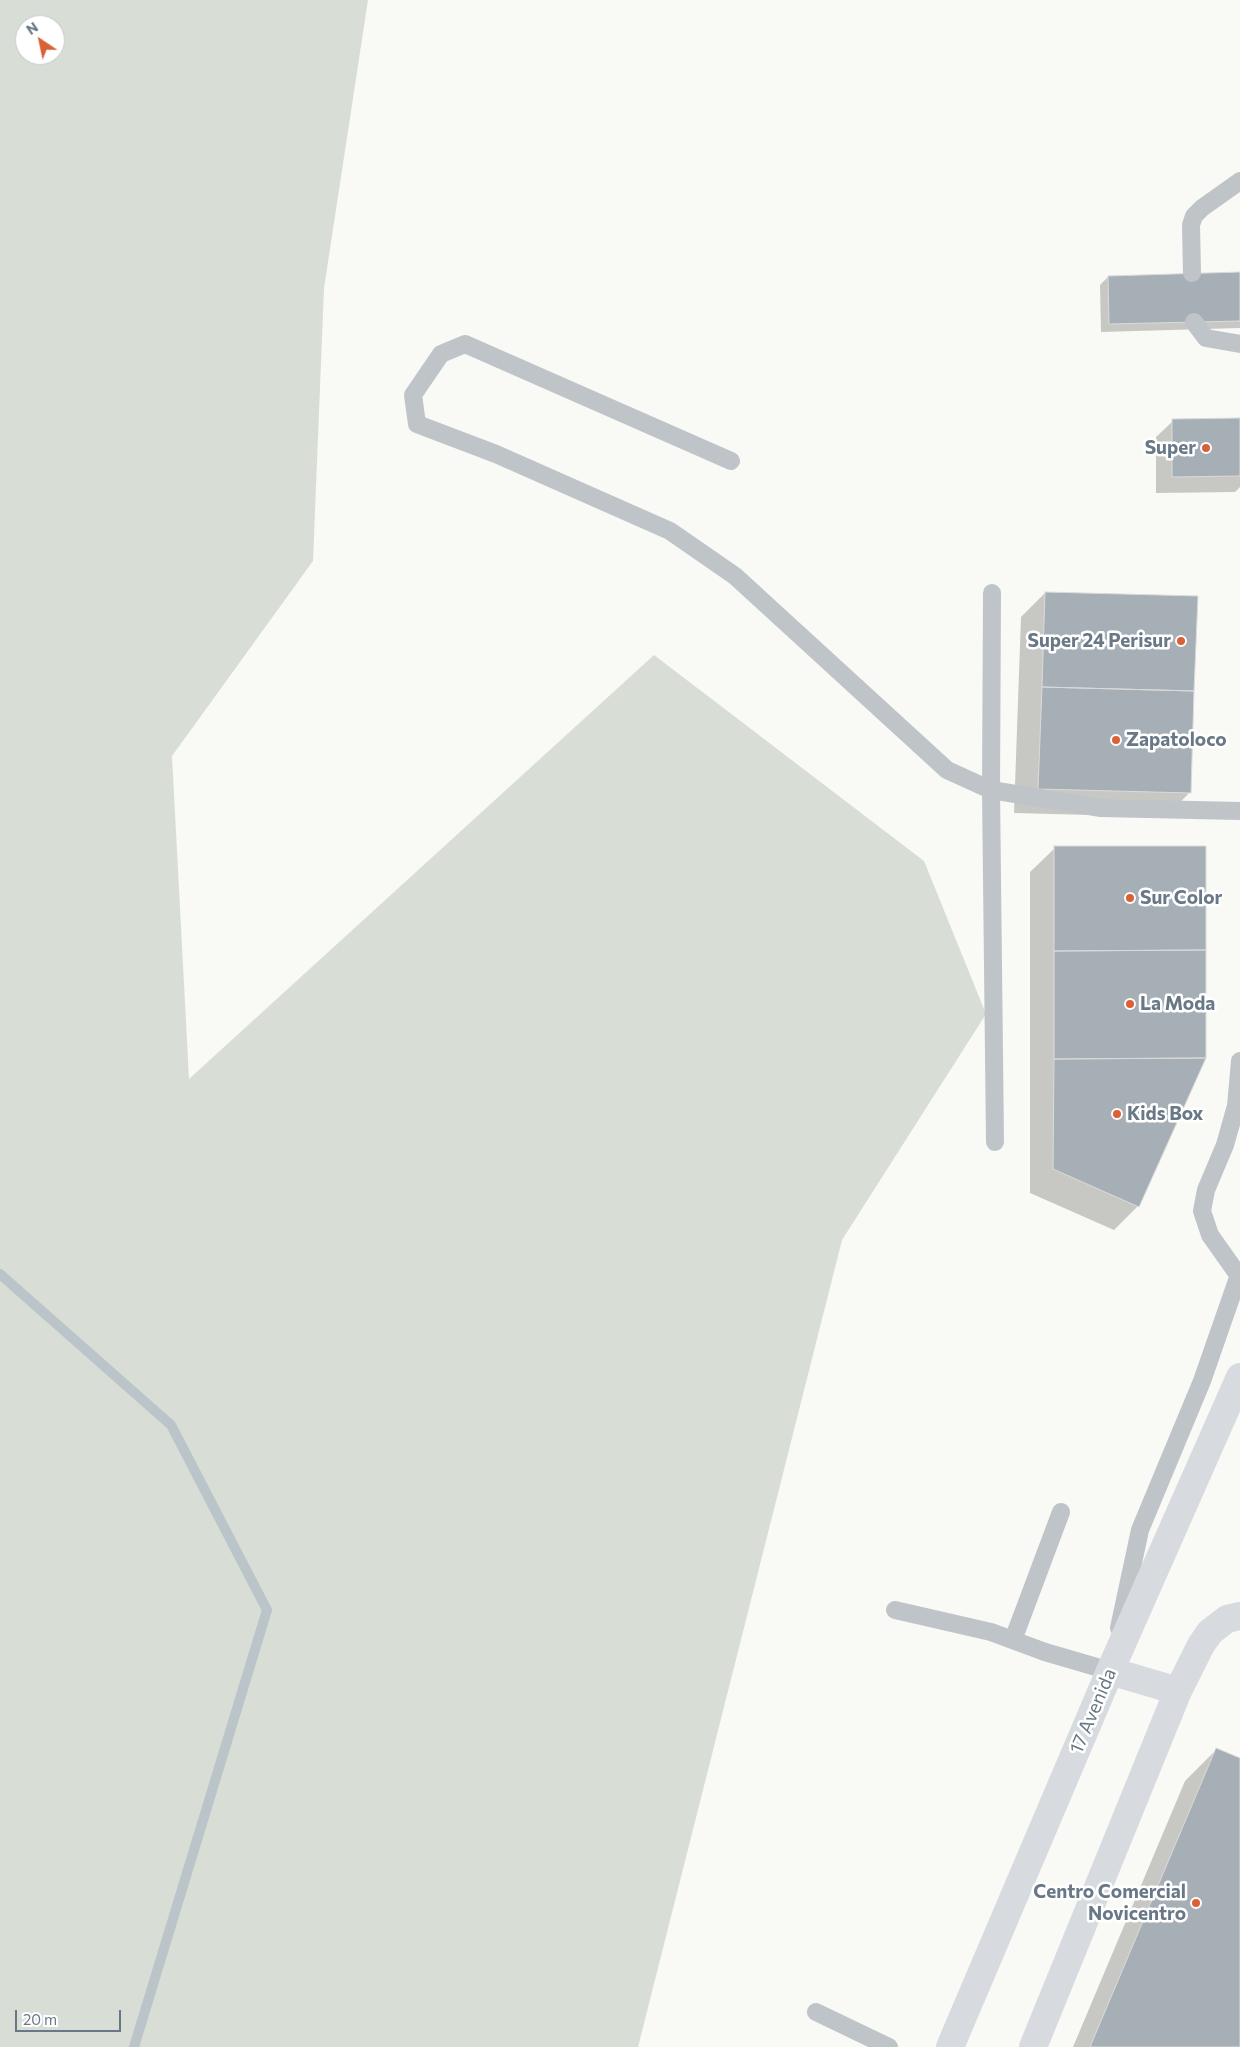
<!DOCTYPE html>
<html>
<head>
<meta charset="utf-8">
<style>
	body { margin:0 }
	#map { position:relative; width:1240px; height:2047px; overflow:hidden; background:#f9f9f6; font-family:Commissioner,sans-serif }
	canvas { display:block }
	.north { position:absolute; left:15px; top:15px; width:50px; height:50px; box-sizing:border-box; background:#fff; border:1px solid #c3c9cf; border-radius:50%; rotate:326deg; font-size:14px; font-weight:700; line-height:20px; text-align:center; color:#697886 }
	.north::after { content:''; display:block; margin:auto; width:18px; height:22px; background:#da6135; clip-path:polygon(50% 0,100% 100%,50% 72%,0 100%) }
	.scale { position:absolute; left:15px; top:2010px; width:106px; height:22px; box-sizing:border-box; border:2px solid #697886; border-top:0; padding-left:6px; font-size:15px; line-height:18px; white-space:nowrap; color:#697886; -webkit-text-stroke:4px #fff; paint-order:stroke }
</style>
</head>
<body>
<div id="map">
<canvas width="1240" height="2047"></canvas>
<div class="north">N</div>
<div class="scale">20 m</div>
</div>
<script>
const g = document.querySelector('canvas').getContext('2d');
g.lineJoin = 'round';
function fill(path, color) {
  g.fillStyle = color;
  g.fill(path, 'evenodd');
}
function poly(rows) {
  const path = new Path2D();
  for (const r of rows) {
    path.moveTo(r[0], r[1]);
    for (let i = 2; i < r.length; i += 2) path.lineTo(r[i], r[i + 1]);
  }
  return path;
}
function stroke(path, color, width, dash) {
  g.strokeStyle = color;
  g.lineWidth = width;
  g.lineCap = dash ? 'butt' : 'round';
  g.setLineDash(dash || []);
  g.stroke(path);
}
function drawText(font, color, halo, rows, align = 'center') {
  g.font = font + ' Commissioner,sans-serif';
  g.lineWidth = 5;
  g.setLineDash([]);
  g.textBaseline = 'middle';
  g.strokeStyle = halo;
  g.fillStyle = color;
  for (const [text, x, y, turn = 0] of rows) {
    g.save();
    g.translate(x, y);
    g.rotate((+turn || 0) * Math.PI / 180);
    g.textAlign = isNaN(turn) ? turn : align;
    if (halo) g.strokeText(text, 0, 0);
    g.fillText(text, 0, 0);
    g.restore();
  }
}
fill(poly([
	[0,0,368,0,324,288,313,561,172,756,189,1079,654,655,924,861,986,1014,842,1240,638,2047,0,2047],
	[25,25,55,25,55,55,25,55]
]), '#d8ddd6');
fill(poly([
	[1240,273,1240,328,1101,332,1100,285,1108,277],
	[1240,420,1240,487,1235,492,1156,493,1156,437,1173,421],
	[1045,593,1190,792,1166,817,1014,813,1021,617],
	[1055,848,1138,1206,1114,1230,1030,1193,1030,872],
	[1216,1750,1240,1759,1240,2047,1073,2047,1185,1781]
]), '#0003');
stroke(poly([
	[0,1274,171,1425,267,1610,134,2047]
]), '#bac4c9', 10);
const building = poly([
	[1240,272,1240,321,1109,324,1108,276,1240,272],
	[1240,418,1240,476,1172,477,1172,419,1240,418],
	[1045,592,1198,596,1194,691,1042,687,1045,592],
	[1042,687,1194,691,1191,793,1038,789,1042,687],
	[1054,846,1206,846,1206,950,1054,951,1054,846],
	[1206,950,1206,1058,1054,1059,1054,951,1206,950],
	[1206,1058,1139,1207,1053,1169,1054,1059,1206,1058],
	[1216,1748,1240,1758,1240,2047,1090,2047,1216,1748]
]);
fill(building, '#a7afb6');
stroke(building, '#dadad9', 1);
stroke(poly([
	[1192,273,1191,225,1194,216,1202,208,1240,181],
	[1194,322,1206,338,1240,344],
	[731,461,465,344,441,354,413,395,417,424,496,454,670,531,735,576,947,770,991,790,1101,808,1240,811],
	[992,593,991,790,995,1142],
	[1239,1276,1210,1235,1202,1211,1206,1190,1225,1145,1236,1106,1240,1061],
	[895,1610,991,1632,1045,1652,1110,1671,1112,1663],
	[1119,1628,1140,1530,1202,1381,1240,1272],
	[1013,1640,1061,1512],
	[816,2012,889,2047]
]), '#bfc4c8', 18);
stroke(poly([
	[1110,1671,1178,1691],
	[950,2047,1110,1671,1240,1377],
	[1033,2047,1178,1691,1201,1645,1210,1632,1227,1619,1240,1616]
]), '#d7dbdf', 28);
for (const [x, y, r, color] of [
	[1206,448,5,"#da6135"],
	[1181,641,5,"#da6135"],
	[1116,740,5,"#da6135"],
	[1130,898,5,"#da6135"],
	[1130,1004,5,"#da6135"],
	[1117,1114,5,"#da6135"],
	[1196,1903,5,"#da6135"]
]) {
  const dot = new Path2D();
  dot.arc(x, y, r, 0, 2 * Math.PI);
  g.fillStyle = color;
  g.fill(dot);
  stroke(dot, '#fff', 2);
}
drawText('bold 19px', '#697886', '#fff', [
	["Super",1196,448,"right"],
	["Super 24 Perisur",1171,641,"right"],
	["Zapatoloco",1126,740],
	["Sur Color",1140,898],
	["La Moda",1140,1004],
	["Kids Box",1127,1114],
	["Centro Comercial",1186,1892,"right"],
	["Novicentro",1186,1914,"right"]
], 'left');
drawText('19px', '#697886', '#fff', [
	["17 Avenida",1093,1711,-67]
]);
</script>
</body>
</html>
